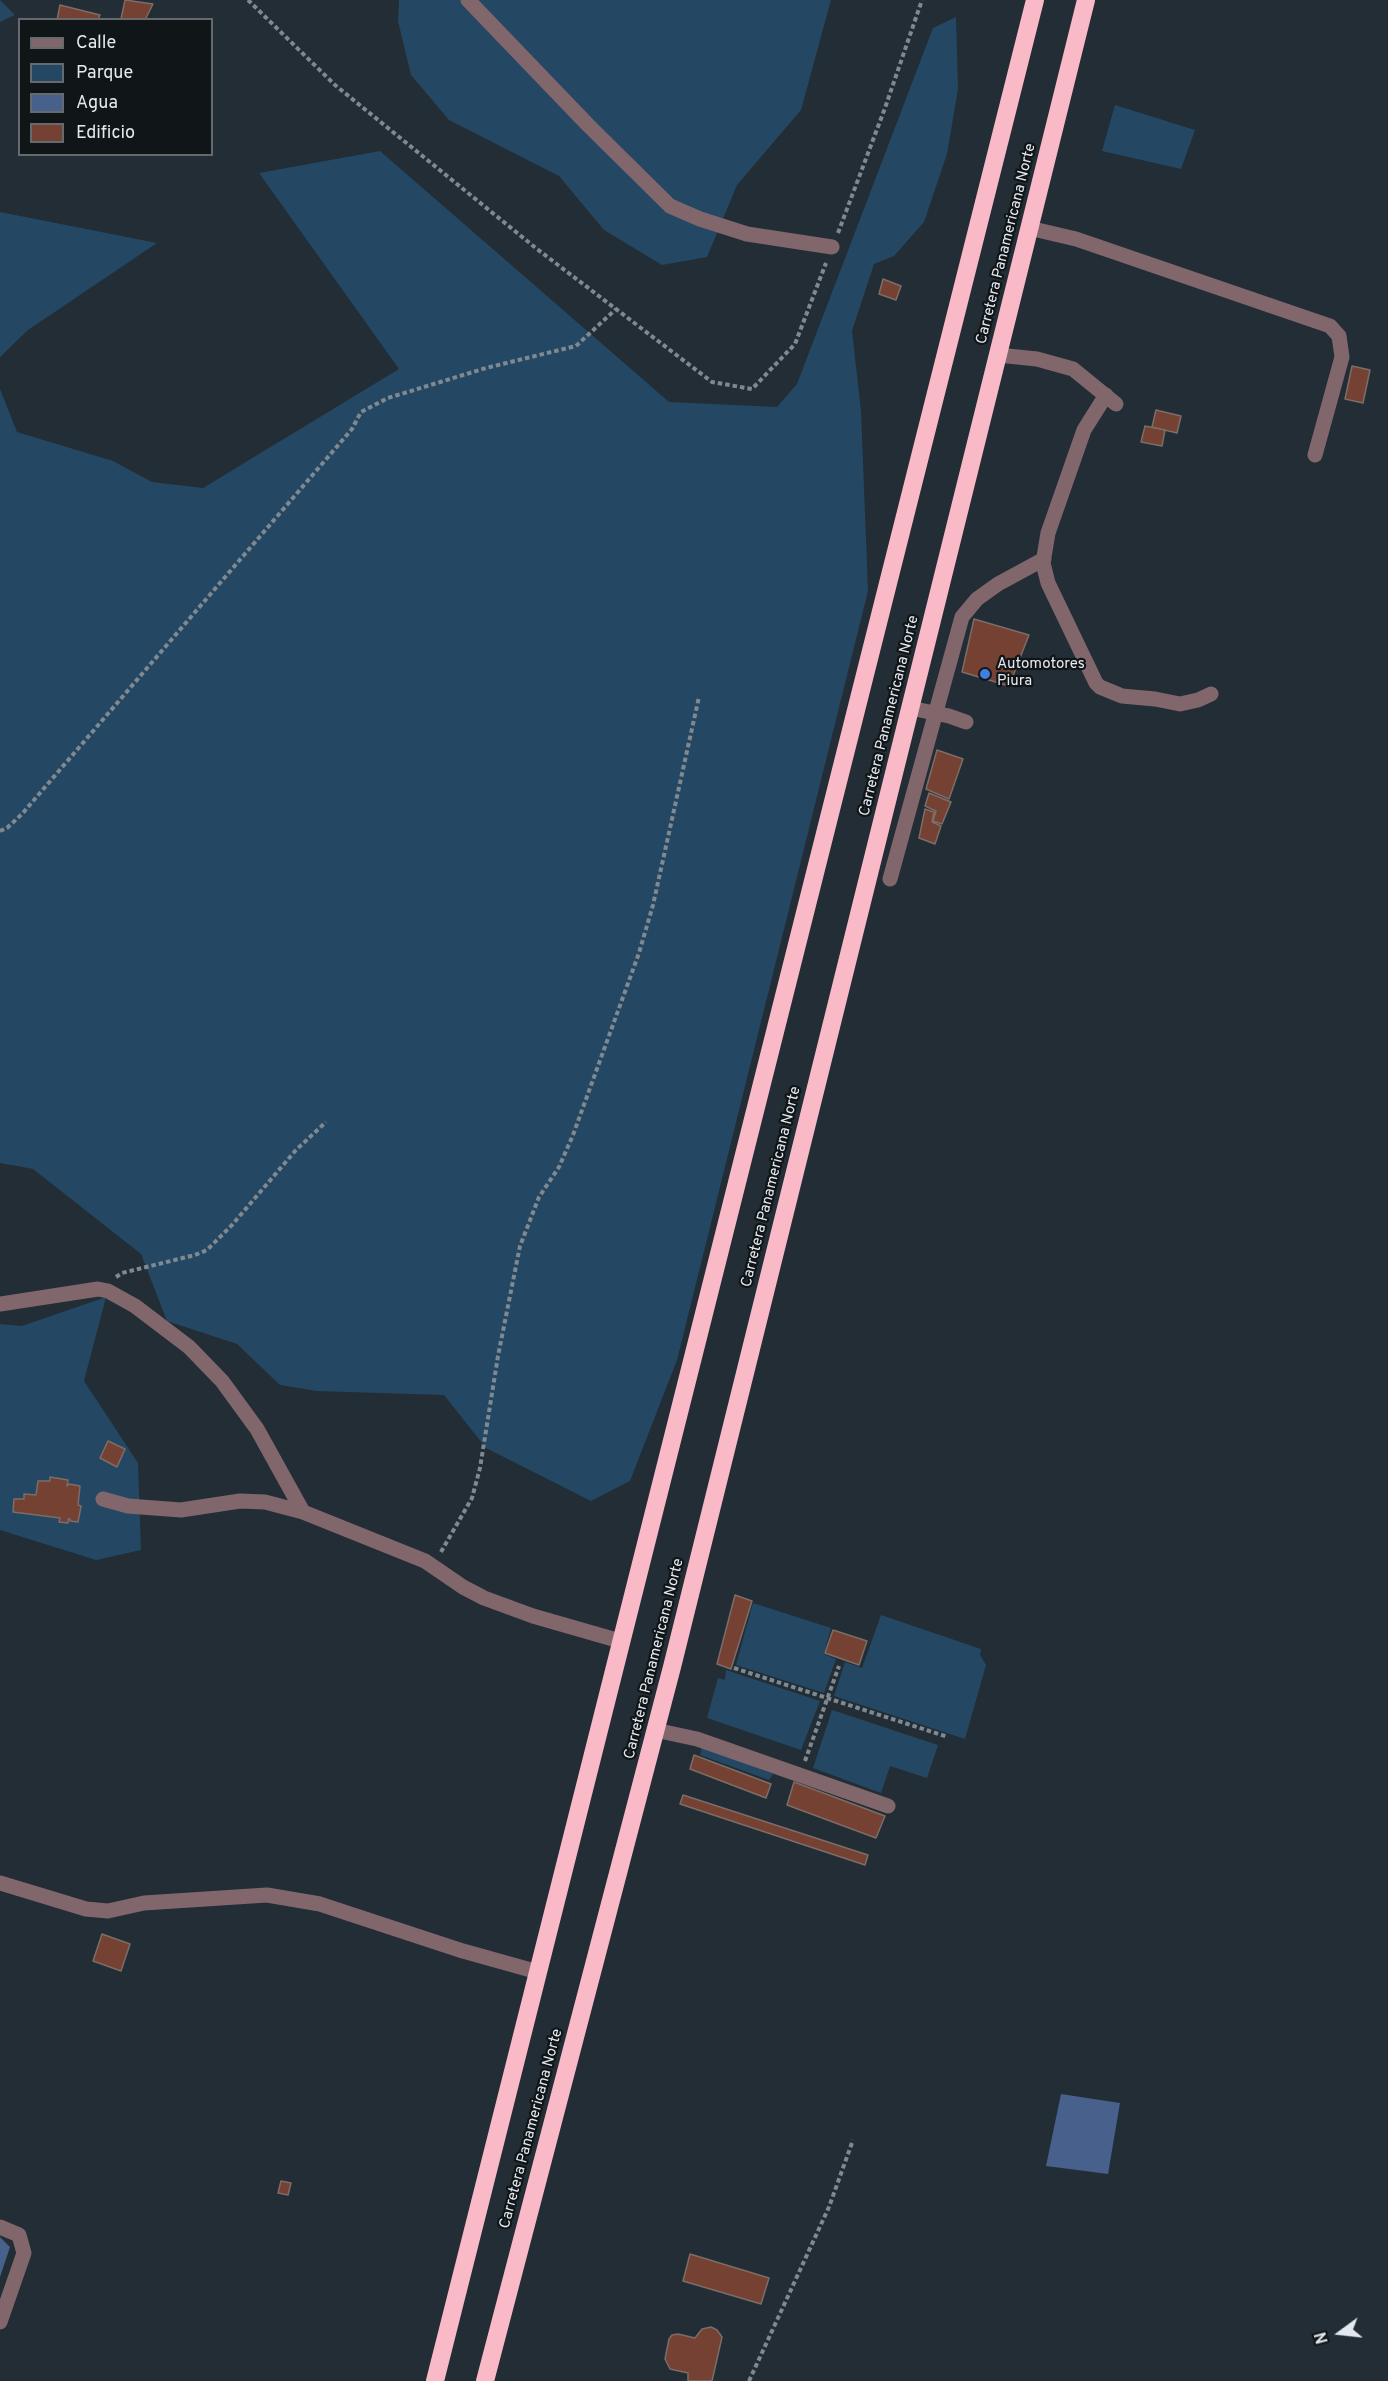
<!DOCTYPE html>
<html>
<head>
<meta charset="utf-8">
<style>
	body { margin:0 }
	#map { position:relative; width:1388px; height:2381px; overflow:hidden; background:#222d35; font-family:Overpass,sans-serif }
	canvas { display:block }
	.legend { position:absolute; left:18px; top:18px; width:195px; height:138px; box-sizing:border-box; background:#101518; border:2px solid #646a6e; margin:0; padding:8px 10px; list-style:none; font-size:18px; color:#e3e9ef }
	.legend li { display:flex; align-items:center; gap:12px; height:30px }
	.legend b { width:30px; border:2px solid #646a6e }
	.north { position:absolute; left:1310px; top:2303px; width:60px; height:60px; -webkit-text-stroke:4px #101518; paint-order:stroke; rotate:255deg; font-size:16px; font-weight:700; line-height:24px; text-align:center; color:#e3e9ef }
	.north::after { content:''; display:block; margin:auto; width:21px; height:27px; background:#e3e9ef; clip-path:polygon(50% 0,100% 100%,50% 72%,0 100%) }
</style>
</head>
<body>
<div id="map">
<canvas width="1388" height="2381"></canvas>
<ul class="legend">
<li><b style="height:8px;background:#81676c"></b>Calle</li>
<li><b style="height:16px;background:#244863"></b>Parque</li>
<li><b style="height:16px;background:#47608c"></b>Agua</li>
<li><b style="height:16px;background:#754132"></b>Edificio</li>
</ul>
<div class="north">N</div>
</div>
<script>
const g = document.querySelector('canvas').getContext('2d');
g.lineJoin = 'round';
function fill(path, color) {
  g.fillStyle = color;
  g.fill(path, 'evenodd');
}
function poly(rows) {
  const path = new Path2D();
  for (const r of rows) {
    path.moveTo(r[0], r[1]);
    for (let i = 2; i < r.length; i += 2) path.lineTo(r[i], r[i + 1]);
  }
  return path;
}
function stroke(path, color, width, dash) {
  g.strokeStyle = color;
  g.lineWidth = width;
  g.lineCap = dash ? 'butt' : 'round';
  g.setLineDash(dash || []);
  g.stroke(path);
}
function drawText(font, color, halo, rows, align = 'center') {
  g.font = font + ' Overpass,sans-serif';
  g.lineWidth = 4.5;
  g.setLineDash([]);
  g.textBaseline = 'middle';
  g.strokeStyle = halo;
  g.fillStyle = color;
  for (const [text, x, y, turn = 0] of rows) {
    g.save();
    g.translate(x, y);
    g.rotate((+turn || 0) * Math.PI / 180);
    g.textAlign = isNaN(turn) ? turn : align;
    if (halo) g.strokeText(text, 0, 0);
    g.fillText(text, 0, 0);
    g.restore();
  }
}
fill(poly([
	[0,0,15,15,0,22],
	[399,0,831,0,801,110,737,185,707,257,662,265,604,230,559,176,449,120,411,75,398,21],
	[956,17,958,89,947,154,924,222,894,256,874,264,852,331,861,411,868,591,677,1360,630,1481,591,1501,486,1448,444,1395,317,1391,280,1385,237,1344,167,1321,141,1254,33,1169,0,1163,0,389,17,432,113,461,152,482,203,488,399,369,259,173,380,151,669,402,777,407,797,384,933,28],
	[1115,105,1195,130,1181,169,1102,151],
	[0,212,157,243,28,330,0,357],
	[106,1297,84,1381,138,1463,141,1550,96,1560,0,1530,0,1324,22,1326],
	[753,1603,831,1628,824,1654,836,1659,824,1693,736,1665],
	[881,1615,981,1649,980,1655,986,1665,965,1739,834,1696,845,1662,862,1668],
	[726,1670,820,1701,801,1750,707,1718,718,1678,725,1680],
	[832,1710,938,1745,927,1778,890,1766,881,1793,813,1768],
	[702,1747,773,1774,769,1780,700,1755]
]), '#244863');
fill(poly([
	[1061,2094,1120,2103,1108,2174,1046,2166],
	[0,2237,10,2247,0,2277]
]), '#47608c');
const building = poly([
	[125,0,153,4,145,20,121,19,125,0],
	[60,5,100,15,98,20,57,20,60,5],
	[883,279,901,286,896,300,879,294,883,279],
	[1352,366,1370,370,1363,403,1345,399,1352,366],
	[1156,410,1181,416,1177,433,1152,427,1156,410],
	[1145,426,1165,430,1162,446,1141,442,1145,426],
	[974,619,1029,635,1009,686,962,672,974,619],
	[937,750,963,759,949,799,926,789,937,750],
	[929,793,951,802,942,824,933,821,936,811,925,806,929,793],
	[925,809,934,812,932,822,941,826,935,844,919,838,925,809],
	[108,1441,125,1449,117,1467,100,1458,108,1441],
	[50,1477,68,1480,67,1486,69,1484,80,1486,78,1505,81,1506,78,1522,70,1521,70,1519,68,1519,68,1523,59,1522,60,1518,13,1512,14,1499,24,1499,24,1494,36,1495,38,1481,50,1481,50,1477],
	[735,1595,752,1601,731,1669,717,1664,735,1595],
	[833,1630,867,1641,859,1665,825,1653,833,1630],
	[694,1755,771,1784,766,1798,690,1769,694,1755],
	[794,1782,885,1816,876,1838,787,1805,794,1782],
	[683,1795,868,1855,865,1865,680,1804,683,1795],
	[102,1934,130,1944,121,1971,93,1961,102,1934],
	[281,2181,291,2183,288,2195,278,2193,281,2181],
	[690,2254,769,2278,761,2304,683,2281,690,2254],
	[711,2327,717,2330,722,2337,712,2381,688,2381,688,2373,670,2369,665,2359,669,2339,672,2335,678,2334,695,2338,702,2329,711,2327]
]);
fill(building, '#754132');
stroke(building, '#7c6d68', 1.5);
stroke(poly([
	[248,0,335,85,537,249,712,382,752,389,795,344,826,263],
	[838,233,885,108,922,0],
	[0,831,7,828,22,814,352,429,361,412,388,398,486,368,576,346,616,309],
	[116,1277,122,1273,195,1255,207,1250,232,1225,296,1150,326,1122],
	[441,1552,472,1498,480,1468,498,1356,520,1246,539,1197,559,1167,573,1135,639,953,653,905,699,697],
	[734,1668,948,1737],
	[805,1761,839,1666],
	[749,2381,829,2207,853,2140]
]), '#808990', 4, [4.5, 3]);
stroke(poly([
	[468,0,588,125,670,206,700,219,747,234,832,247],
	[1029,228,1076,239,1330,326,1339,336,1342,357,1315,455],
	[998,355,1037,359,1073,369,1116,404],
	[1106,395,1084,430,1048,533,1043,563,1048,583,1096,683,1100,687,1122,696,1155,699,1180,704,1198,700,1211,694],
	[910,708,949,716,966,722],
	[890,879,962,617,977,599,998,584,1044,559],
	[0,1304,98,1289,108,1291,135,1306,189,1347,222,1381,257,1429,303,1512],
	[103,1499,128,1506,181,1510,240,1501,265,1502,303,1512,425,1561,463,1587,484,1598,533,1616,620,1641],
	[655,1730,697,1739,888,1806],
	[0,1883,86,1909,108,1911,144,1903,267,1895,320,1904,463,1951,538,1972],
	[0,2227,19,2235,24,2253,0,2322]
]), '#81676c', 15);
stroke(poly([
	[435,2381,1035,0],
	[485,2381,672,1667,1086,0]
]), '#fab9c7', 18);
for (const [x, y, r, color] of [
	[985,674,6,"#3f7fe0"]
]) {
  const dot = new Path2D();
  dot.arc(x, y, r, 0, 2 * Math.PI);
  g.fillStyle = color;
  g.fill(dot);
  stroke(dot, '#101518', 2);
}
drawText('15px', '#e3e9ef', '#101518', [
	["Carretera Panamericana Norte",1007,244,-76],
	["Carretera Panamericana Norte",890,716,-76],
	["Carretera Panamericana Norte",772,1187,-76],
	["Carretera Panamericana Norte",655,1659,-76],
	["Carretera Panamericana Norte",532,2129,-75]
]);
drawText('15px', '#e3e9ef', '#101518', [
	["Automotores",997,665],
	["Piura",997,682]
], 'left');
</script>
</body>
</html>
